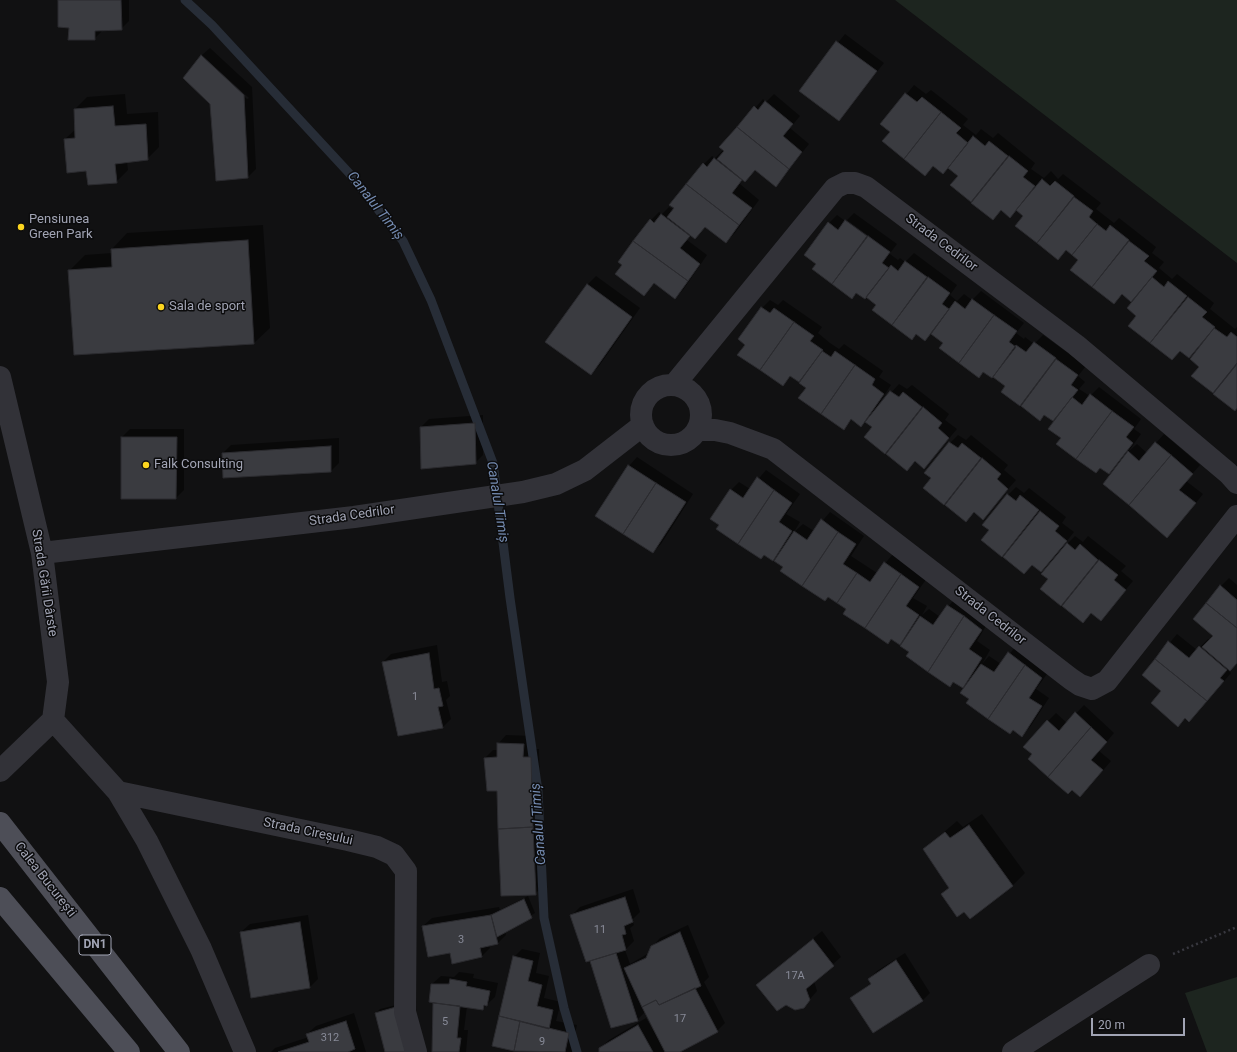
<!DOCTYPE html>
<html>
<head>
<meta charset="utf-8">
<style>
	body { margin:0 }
	#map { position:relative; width:1237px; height:1052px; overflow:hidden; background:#111112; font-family:Roboto,sans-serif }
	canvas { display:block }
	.scale { position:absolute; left:1091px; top:1018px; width:94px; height:18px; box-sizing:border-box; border:2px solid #a1a4b4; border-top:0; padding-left:5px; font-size:12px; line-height:14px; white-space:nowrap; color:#a1a4b4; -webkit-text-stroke:3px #0c0c0d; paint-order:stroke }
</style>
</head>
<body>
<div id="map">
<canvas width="1237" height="1052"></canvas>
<div class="scale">20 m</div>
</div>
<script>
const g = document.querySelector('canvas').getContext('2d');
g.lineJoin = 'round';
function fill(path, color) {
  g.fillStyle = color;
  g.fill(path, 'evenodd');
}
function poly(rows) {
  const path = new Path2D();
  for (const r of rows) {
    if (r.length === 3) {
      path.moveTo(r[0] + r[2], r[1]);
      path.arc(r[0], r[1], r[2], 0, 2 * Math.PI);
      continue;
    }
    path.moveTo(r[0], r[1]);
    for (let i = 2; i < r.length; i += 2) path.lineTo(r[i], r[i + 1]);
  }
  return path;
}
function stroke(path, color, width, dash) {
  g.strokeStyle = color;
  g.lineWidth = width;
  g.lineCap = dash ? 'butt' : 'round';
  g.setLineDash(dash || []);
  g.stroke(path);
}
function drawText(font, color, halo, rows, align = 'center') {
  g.font = font + ' Roboto,sans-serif';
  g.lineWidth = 3;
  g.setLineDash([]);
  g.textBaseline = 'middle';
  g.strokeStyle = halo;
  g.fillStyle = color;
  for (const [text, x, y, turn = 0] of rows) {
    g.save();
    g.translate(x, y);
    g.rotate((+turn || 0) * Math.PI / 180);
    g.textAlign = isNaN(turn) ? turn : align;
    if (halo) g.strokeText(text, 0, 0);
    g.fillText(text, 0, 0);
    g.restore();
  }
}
fill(poly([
	[895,0,1237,0,1237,263],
	[1237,977,1237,1052,1207,1052,1185,993]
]), '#1d251f');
fill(poly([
	[59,0,129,0,129,21,121,29,103,30,94,39,70,26],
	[845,34,884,63,839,119,800,90],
	[210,48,252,87,256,169,248,177,211,104,201,57,247,99,249,98,202,55],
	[914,85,926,94,931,90,968,119,963,125,976,135,981,129,993,138,998,133,1035,163,1031,169,1044,178,1051,171,1058,179,1063,174,1101,203,1096,209,1114,223,1119,218,1156,247,1152,253,1164,262,1159,268,1172,279,1177,274,1214,303,1210,309,1235,329,1237,327,1237,407,1234,409,1193,376,1200,366,1199,348,1189,357,1181,350,1172,359,1130,326,1138,316,1133,302,1123,294,1114,303,1072,270,1080,260,1067,249,1058,258,1016,225,1024,216,1017,210,1010,216,1001,209,972,202,951,185,959,175,948,167,934,165,925,174,892,132,882,124],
	[125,94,127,114,158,112,159,147,147,159,127,162,128,170,116,182,87,170,65,139,76,129,75,109,87,97],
	[774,94,800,116,790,128,809,144,776,185,755,169,743,179,740,184,759,200,734,234,726,242,706,226,695,238,691,235,687,240,707,255,683,290,675,298,655,283,644,294,623,265,651,220,659,212,662,214,669,207,674,210,675,208,671,205,704,164,712,156,715,158,724,149,721,147,763,99,766,102],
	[854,213,897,244,891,252,847,220],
	[837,215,898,260,900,258,905,262,914,253,957,285,950,295,957,301,964,294,972,300,981,291,1024,323,1016,333,1024,339,1025,337,1034,344,1043,335,1086,366,1078,376,1085,382,1079,389,1090,396,1099,387,1141,419,1134,429,1141,434,1128,452,1137,444,1147,453,1164,434,1200,465,1186,481,1203,494,1175,529,1167,537,1118,463,1109,472,1101,467,1096,472,1062,438,1055,422,1045,415,1040,420,1002,391,1006,386,993,376,984,371,979,376,944,343,931,333,925,339,917,333,912,338,873,310,878,305,867,296,857,293,852,298,814,269,818,264,829,223],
	[263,225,270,328,254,343,69,271,85,255,112,253,112,249,127,233],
	[596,276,640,308,599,366,591,374,587,285],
	[770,300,778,305,783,300,822,327,818,333,830,343,839,349,844,344,883,371,879,377,891,385,878,405,879,406,899,384,907,389,912,385,949,414,945,420,957,429,924,468,916,461,907,470,865,437,873,426,866,421,861,425,852,419,843,429,807,388,791,376,783,385,746,344,762,308],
	[483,415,483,455,475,463,421,427,429,419],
	[130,429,184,429,184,490,176,498,122,498,122,437],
	[958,435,966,440,971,435,1008,465,1004,470,1016,480,983,518,975,512,966,521,924,488,932,478,950,443],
	[339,438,339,463,331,471,223,453,231,445],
	[637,457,693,494,661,544,653,552,629,466],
	[766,470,800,494,786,514,800,522,794,532,803,524,814,531,830,512,864,536,851,556,877,573,893,554,927,578,913,598,927,606,922,615,929,609,940,617,956,597,989,621,977,641,990,650,982,664,989,656,1001,664,1017,645,1050,670,1036,689,1049,698,1030,727,1021,735,970,699,964,688,954,682,950,685,892,638,784,567,779,554,773,560,720,525,731,490,739,482,750,489],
	[1016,487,1024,493,1029,488,1066,517,1062,523,1074,532,1063,546,1064,547,1075,536,1083,542,1088,536,1126,566,1121,571,1133,581,1100,620,1092,613,1083,622,1041,589,1049,579,1052,560,1041,571,1033,564,1024,573,982,540,990,530,1008,495],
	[1229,578,1237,585,1237,662,1229,671,1231,673,1197,713,1186,718,1178,725,1162,691,1143,675,1177,634,1197,650,1208,639,1210,640,1214,635,1221,586],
	[437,645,442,682,447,681,450,696,446,700,451,719,443,727,383,662,391,654],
	[1084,705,1114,733,1099,751,1111,761,1088,788,1048,721,1056,713,1067,723],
	[506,735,532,736,531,749,539,749,543,886,535,894,485,758,493,750,498,750,498,744],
	[982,814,1025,873,1013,885,970,918,965,910,942,894,950,887,924,849,957,821,963,827],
	[633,889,640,912,632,920,634,925,630,928,634,941,625,950,630,964,649,953,652,947,660,938,688,925,709,977,704,982,725,1023,717,1031,678,1052,600,1052,600,1048,609,1040,646,1018,660,1042,661,1041,646,1011,637,1020,612,1027,591,960,572,915,580,907],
	[528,896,535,913,505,931,506,935,498,943,489,945,490,948,482,956,453,963,451,952,423,926,432,918,499,907,500,910],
	[308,915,318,979,310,987,252,997,241,932,250,924],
	[822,931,841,957,814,981,817,991,803,1007,786,1004,757,985],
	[522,949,540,953,536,973,549,976,544,998,561,1002,556,1021,577,1025,572,1046,578,1046,578,1052,524,1052,515,1050,514,957],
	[905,953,930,993,922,1001,852,998,871,983,869,979,877,971],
	[459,972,474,974,473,978,498,983,495,997,482,1009,467,1006,464,1030,468,1030,466,1052,433,1052,434,1002,432,984,441,976,454,977],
	[400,1004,386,1052,376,1013,380,1009],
	[354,1013,366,1052,271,1052,275,1048,309,1037,307,1034,316,1026]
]), '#0007');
stroke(poly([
	[185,0,212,25,349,173,403,241,431,300,493,463,510,598,538,791,544,918,564,1008,577,1052]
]), '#272d37', 9);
const building = poly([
	[58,0,121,0,122,30,95,31,95,40,68,40,69,28,58,27,58,0],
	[836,41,877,71,839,121,799,91,836,41],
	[201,55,244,95,248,178,216,181,210,104,183,78,201,55],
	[905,93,917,102,922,97,941,112,904,159,882,141,890,132,880,124,905,93],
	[765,101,793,124,783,136,802,152,789,169,737,127,754,106,758,110,765,101],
	[113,106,115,126,146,124,148,160,115,164,117,183,88,185,86,171,67,173,64,139,75,138,74,109,113,106],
	[941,112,961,128,956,133,968,143,943,174,933,166,925,176,904,159,941,112],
	[737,127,789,169,776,187,755,170,745,182,717,159,724,151,719,147,737,127],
	[973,136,985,146,989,141,1008,156,971,202,950,185,958,176,948,168,973,136],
	[1009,156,1028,171,1023,177,1035,186,1010,218,1001,210,993,220,971,203,1009,156],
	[714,158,742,180,732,193,752,208,739,225,686,184,703,163,707,167,714,158],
	[1042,179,1050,186,1055,181,1074,196,1037,243,1015,226,1023,216,1016,210,1042,179],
	[686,184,739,225,726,243,705,227,695,239,667,217,674,208,669,205,686,184],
	[1074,197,1093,211,1089,217,1097,224,1072,255,1066,250,1058,260,1037,243,1074,197],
	[661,214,690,236,680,248,700,264,688,281,633,241,650,219,654,223,661,214],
	[845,220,867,236,832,284,812,269,816,264,804,255,828,222,838,230,845,220],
	[1097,224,1106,231,1110,225,1129,240,1092,287,1070,270,1078,260,1072,255,1097,224],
	[868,236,890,252,882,263,889,268,865,299,856,293,852,299,832,284,868,236],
	[248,240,254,344,74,355,68,270,112,267,111,249,248,240],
	[633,241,688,281,675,299,654,283,644,296,615,274,622,265,618,262,633,241],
	[1129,241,1149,256,1144,261,1157,271,1131,302,1122,294,1114,304,1092,287,1129,241],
	[905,261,927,277,892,325,872,310,876,305,866,297,891,265,898,271,905,261],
	[928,277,950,293,942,304,949,309,925,341,916,334,912,340,892,325,928,277],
	[1152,277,1164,287,1168,281,1187,296,1150,343,1128,326,1136,316,1127,308,1152,277],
	[587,284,632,317,591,375,545,342,587,284],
	[1188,297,1207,312,1202,317,1215,327,1189,358,1180,351,1172,360,1150,343,1188,297],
	[972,299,994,315,959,363,939,348,943,343,931,334,955,301,965,309,972,299],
	[761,307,770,313,774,308,794,322,760,370,737,355,745,345,738,339,761,307],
	[994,315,1017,331,1009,342,1016,347,992,378,983,372,979,378,959,363,994,315],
	[794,322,814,336,810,341,823,350,799,382,790,376,783,386,760,370,794,322],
	[1214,328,1227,337,1231,332,1237,337,1237,363,1213,393,1191,376,1199,367,1190,359,1214,328],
	[1034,342,1056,358,1020,406,1001,392,1005,386,993,377,1016,345,1026,352,1034,342],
	[822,351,831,357,835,351,855,365,821,414,798,398,806,388,799,383,822,351],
	[1056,359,1078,375,1071,385,1078,390,1053,421,1044,415,1040,421,1021,406,1056,359],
	[1237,364,1237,408,1235,411,1213,394,1237,364],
	[855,365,875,379,872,385,884,394,861,427,851,419,844,430,821,414,855,365],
	[890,391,899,397,903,392,922,407,885,454,864,437,872,427,865,422,890,391],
	[1090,394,1112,411,1076,459,1056,444,1061,438,1048,429,1072,397,1082,405,1090,394],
	[923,407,942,423,938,428,949,438,924,469,915,461,907,471,886,454,923,407],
	[1112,411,1134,427,1126,437,1133,443,1109,474,1100,468,1096,473,1076,459,1112,411],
	[475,423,476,464,421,469,420,427,475,423],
	[121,437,177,437,176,499,121,499,121,437],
	[949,442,958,448,962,443,981,458,944,505,923,488,931,478,924,473,949,442],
	[1155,442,1171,455,1129,505,1103,484,1128,451,1139,461,1155,442],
	[331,446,331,472,223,478,222,453,331,446],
	[1171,455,1193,474,1179,490,1196,503,1167,538,1129,505,1171,455],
	[982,458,1001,474,997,479,1008,489,983,520,974,512,966,522,945,505,982,458],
	[628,465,656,483,623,534,595,516,628,465],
	[757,477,774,490,738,544,716,529,719,525,710,519,730,489,743,498,757,477],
	[656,483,686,502,653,553,623,534,656,483],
	[774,490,792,503,779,522,792,531,773,561,764,555,761,559,738,544,774,490],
	[1007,494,1016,501,1020,495,1039,510,1002,557,981,540,989,530,982,525,1007,494],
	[1040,511,1059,526,1055,531,1067,541,1041,572,1032,565,1024,574,1003,557,1040,511],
	[821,519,838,532,802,586,780,571,783,567,774,561,794,531,807,540,821,519],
	[838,532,856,544,843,564,857,573,837,603,828,597,825,601,802,586,838,532],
	[1067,543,1075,550,1080,544,1098,560,1061,606,1040,589,1048,579,1041,574,1067,543],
	[1099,560,1118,575,1114,580,1126,590,1101,621,1091,613,1083,623,1062,606,1099,560],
	[884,562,901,574,865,628,843,614,846,609,837,603,857,573,870,582,884,562],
	[901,574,919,587,906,606,919,615,900,645,891,639,888,644,865,628,901,574],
	[1220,585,1237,600,1237,628,1206,603,1220,585],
	[1206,603,1237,628,1237,663,1230,671,1202,647,1213,636,1193,619,1206,603],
	[947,605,964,616,928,672,906,656,909,652,900,646,920,616,933,625,947,605],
	[964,616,982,630,969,649,982,658,963,688,953,682,950,687,928,672,964,616],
	[1168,641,1189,658,1199,646,1227,670,1220,678,1224,681,1207,701,1155,659,1168,641],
	[1008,652,1025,665,988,719,966,703,969,699,960,693,981,664,994,672,1008,652],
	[429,653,434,689,439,688,443,706,438,707,443,728,398,736,382,662,429,653],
	[1155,659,1207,701,1189,722,1185,718,1178,727,1151,703,1161,691,1142,675,1155,659],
	[1025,665,1042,678,1029,698,1042,706,1022,737,1013,730,1010,734,988,719,1025,665],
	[1075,712,1091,727,1048,777,1028,759,1032,754,1023,747,1047,720,1059,731,1075,712],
	[1091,727,1107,742,1091,760,1103,770,1080,797,1072,790,1068,794,1048,777,1091,727],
	[497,743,524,744,523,757,531,757,533,827,498,829,497,791,487,791,484,758,497,757,497,743],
	[969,825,1013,886,970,919,964,912,957,917,941,894,949,888,923,849,945,832,950,838,969,825],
	[533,827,536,895,501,896,498,829,533,827],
	[625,897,633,922,624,926,626,934,622,935,626,950,586,962,570,915,625,897],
	[524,899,532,918,497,937,491,915,524,899],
	[491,915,498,944,480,948,482,957,452,964,450,953,428,957,422,926,491,915],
	[300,922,310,988,251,998,240,932,300,922],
	[680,932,701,986,659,1005,656,1000,642,1007,624,968,646,958,651,946,680,932],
	[813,939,834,966,806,989,810,1000,804,1008,795,1010,786,1005,777,1011,756,985,813,939],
	[616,953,638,1021,611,1028,590,961,616,953],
	[513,956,533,961,528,981,542,985,537,1006,553,1010,549,1029,499,1016,513,956],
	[896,960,923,1001,873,1033,850,998,871,984,868,979,896,960],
	[450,979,467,982,466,986,490,991,487,1006,484,1005,483,1010,429,1002,431,984,449,984,450,979],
	[695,988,718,1032,680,1052,665,1052,642,1007,656,1000,659,1005,695,988],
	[433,1003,460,1006,457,1038,461,1038,459,1052,432,1052,433,1003],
	[396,1007,408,1052,385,1052,375,1013,396,1007],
	[499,1016,520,1021,514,1051,492,1046,499,1016],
	[346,1021,355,1049,348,1052,278,1052,309,1042,306,1034,346,1021],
	[520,1021,569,1033,565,1052,514,1051,520,1021],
	[638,1025,653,1052,599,1052,599,1048,638,1025]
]);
fill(building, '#3a3b40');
stroke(building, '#2b2b2f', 1);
stroke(poly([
	[1173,954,1237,927]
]), '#38383f', 2.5, [2, 3]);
stroke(poly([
	[0,377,42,553,58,682,53,720,0,771],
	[674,385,835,188,845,183,855,183,866,187,1076,345,1228,473,1237,483],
	[671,415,30],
	[698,430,715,430,730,433,773,449,1071,679,1080,685,1092,689,1107,681,1237,516],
	[42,553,354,517,523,492,556,484,585,470,643,425],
	[53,720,118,792,147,841,201,949,245,1052],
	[118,792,348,840,377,847,394,855,406,871,405,1012,416,1052],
	[1013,1052,1149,965]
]), '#323238', 22);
stroke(poly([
	[0,823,179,1052],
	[0,898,129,1052]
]), '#4d4e57', 22);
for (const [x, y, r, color] of [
	[21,227,4,"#fcd51f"],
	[161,307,4,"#fcd51f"],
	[146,465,4,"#fcd51f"]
]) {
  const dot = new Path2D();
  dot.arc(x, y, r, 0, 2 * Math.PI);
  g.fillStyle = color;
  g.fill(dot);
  stroke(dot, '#0c0c0d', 1.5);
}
drawText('11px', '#878a97', null, [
	["1",415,697],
	["11",600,930],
	["3",461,940],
	["17A",795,976],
	["17",680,1019],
	["5",445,1022],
	["312",330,1038],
	["9",542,1042]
]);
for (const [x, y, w] of [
	[95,945,32]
]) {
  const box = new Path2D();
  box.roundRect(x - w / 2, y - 10, w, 20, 3);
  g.fillStyle = '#0c0c0d';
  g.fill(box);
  stroke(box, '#a1a4b4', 1);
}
drawText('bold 12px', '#a1a4b4', null, [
	["DN1",95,945]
]);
drawText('13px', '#a1a4b4', '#0c0c0d', [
	["Pensiunea",29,220],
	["Green Park",29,235],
	["Sala de sport",169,307],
	["Falk Consulting",154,465]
], 'left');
drawText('13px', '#a1a4b4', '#0c0c0d', [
	["Strada Cedrilor",941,243,37],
	["Strada Cedrilor",352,516,-8],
	["Strada Gării Dârste",44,583,81],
	["Strada Cedrilor",990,616,38],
	["Strada Cireșului",308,832,12],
	["Calea București",45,880,52]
]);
drawText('italic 14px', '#758cb2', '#0c0c0d', [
	["Canalul Timiș",375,206,52],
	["Canalul Timiș",497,502,81],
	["Canalul Timiș",539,824,-94]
]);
</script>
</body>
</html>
